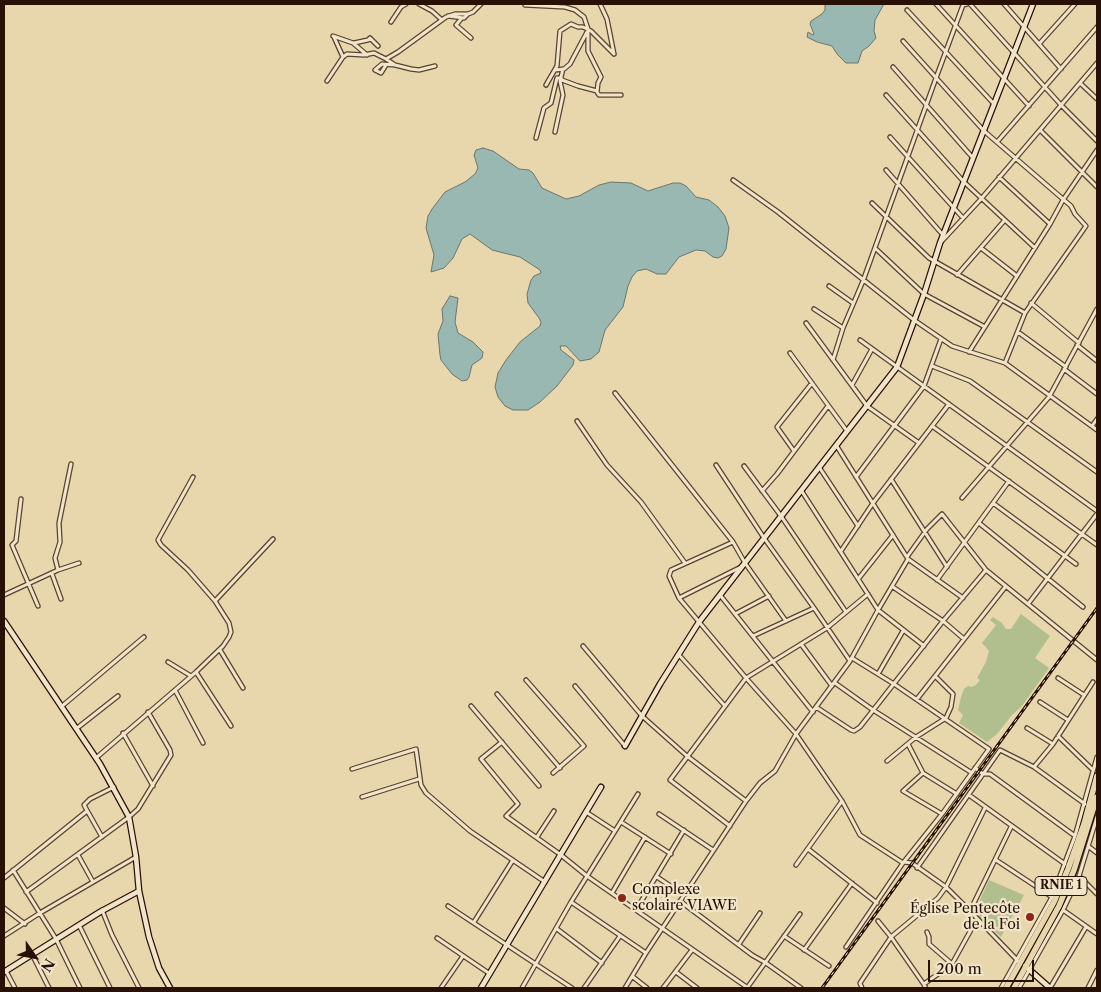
<!DOCTYPE html>
<html>
<head>
<meta charset="utf-8">
<style>
	body { margin:0 }
	#map { position:relative; width:1101px; height:992px; overflow:hidden; background:#e8d7ac; font-family:"Libre Caslon Text",serif }
	canvas { display:block }
	.frame { position:absolute; inset:0; border:5px solid #291005; pointer-events:none }
	.north { position:absolute; left:10px; top:932px; width:50px; height:50px; -webkit-text-stroke:4px #f0e5c9; paint-order:stroke; rotate:123deg; font-size:14px; font-weight:700; line-height:20px; text-align:center; color:#291005 }
	.north::after { content:''; display:block; margin:auto; width:18px; height:22px; background:#291005; clip-path:polygon(50% 0,100% 100%,50% 72%,0 100%) }
	.scale { position:absolute; left:928px; top:960px; width:106px; height:22px; box-sizing:border-box; border:2px solid #291005; border-top:0; padding-left:6px; font-size:15px; line-height:18px; white-space:nowrap; color:#291005; -webkit-text-stroke:4px #f0e5c9; paint-order:stroke }
</style>
</head>
<body>
<div id="map">
<canvas width="1101" height="992"></canvas>
<div class="frame"></div>
<div class="north">N</div>
<div class="scale">200 m</div>
</div>
<script>
const g = document.querySelector('canvas').getContext('2d');
g.lineJoin = 'round';
function fill(path, color) {
  g.fillStyle = color;
  g.fill(path, 'evenodd');
}
function poly(rows) {
  const path = new Path2D();
  for (const r of rows) {
    path.moveTo(r[0], r[1]);
    for (let i = 2; i < r.length; i += 2) path.lineTo(r[i], r[i + 1]);
  }
  return path;
}
function stroke(path, color, width, dash) {
  g.strokeStyle = color;
  g.lineWidth = width;
  g.lineCap = dash ? 'butt' : 'round';
  g.setLineDash(dash || []);
  g.stroke(path);
}
function drawText(font, color, halo, rows, align = 'center') {
  g.font = font + ' "Libre Caslon Text",serif';
  g.lineWidth = 4.5;
  g.setLineDash([]);
  g.textBaseline = 'middle';
  g.strokeStyle = halo;
  g.fillStyle = color;
  for (const [text, x, y, turn = 0] of rows) {
    g.save();
    g.translate(x, y);
    g.rotate((+turn || 0) * Math.PI / 180);
    g.textAlign = isNaN(turn) ? turn : align;
    if (halo) g.strokeText(text, 0, 0);
    g.fillText(text, 0, 0);
    g.restore();
  }
}
fill(poly([
	[1021,614,1050,636,1035,658,1049,668,1022,706,1012,715,997,734,987,742,959,723,963,715,958,710,961,697,964,689,968,686,971,687,976,685,980,680,977,678,986,662,989,651,982,643,996,625,990,620,993,617,1002,623,1006,629,1011,629],
	[989,880,1024,895,1001,937,976,914,975,911]
]), '#b0bf8d');
const water = poly([
	[825,4,884,4,875,20,874,31,876,38,869,46,862,51,858,63,846,63,837,54,832,46,817,42,807,37,808,32,813,35,814,34,810,24,811,21,822,14,825,10,825,4],
	[483,148,493,151,519,169,529,170,533,173,542,188,566,199,579,196,599,185,611,182,631,183,648,191,673,183,680,183,686,186,696,197,709,200,718,207,725,216,729,228,726,249,722,256,718,258,713,257,705,251,696,250,679,257,666,274,657,274,646,269,637,271,632,277,628,286,623,307,605,330,599,352,591,359,580,361,566,346,560,346,561,350,574,360,573,365,557,386,540,402,528,410,513,410,505,406,498,397,495,387,498,373,506,360,520,342,540,326,541,322,539,318,528,303,527,294,531,280,534,276,541,273,540,270,520,257,492,250,470,234,462,239,453,258,444,268,431,272,434,255,426,228,428,216,432,209,445,192,465,182,475,174,478,168,474,155,476,150,483,148],
	[450,296,458,298,455,322,458,333,473,342,483,352,482,358,472,365,469,377,467,380,462,381,452,374,441,360,440,355,438,334,443,321,442,309,450,296]
]);
fill(water, '#99b8b1');
stroke(water, '#6c756c', 1);
const street = poly([
	[419,4,432,11,442,20],
	[600,4,607,19,614,54],
	[936,4,1029,106],
	[970,4,1061,105,1097,141],
	[1004,4,1061,69],
	[525,5,565,7,575,10,584,17,588,29,588,51,601,77,598,83,597,92,599,95,621,95],
	[907,10,994,104],
	[448,16,464,18,467,15],
	[461,19,456,25,471,38],
	[391,22,401,7,406,4],
	[333,36,353,43,367,55],
	[334,37,343,57],
	[903,41,984,131,1071,206,1075,214,1086,226,1025,313,1005,363],
	[354,43,368,40,370,38,378,46],
	[1039,44,1075,4],
	[386,59,395,65,411,69,419,70,435,66],
	[893,67,973,158],
	[375,70,382,64,395,65],
	[375,70,381,73,386,65],
	[555,70,564,69,570,64,587,32],
	[327,81,343,57,347,54,364,55,374,53,386,59,398,52,446,17,455,14,468,14,473,12,481,4],
	[1080,83,1097,99],
	[546,85,557,66,560,31,571,24,578,27,583,27,591,31,614,54],
	[886,95,964,182,1035,248],
	[1040,130,1097,187],
	[555,132,563,95,560,81,563,69],
	[890,137,963,218],
	[536,138,544,108,551,103,557,78,561,78,562,80,578,86,597,91],
	[997,142,1097,27],
	[886,170,943,235],
	[999,177,1050,224],
	[733,180,778,212,914,320,952,346,1005,363,1097,430],
	[872,203,929,258,1025,313],
	[942,241,981,199,1097,63],
	[875,248,924,294,985,327],
	[981,248,1017,276],
	[957,275,1004,221],
	[829,286,853,303],
	[1031,303,1079,343],
	[814,309,843,328],
	[806,323,867,406,919,443],
	[1018,332,1066,367],
	[860,340,1097,511],
	[1077,345,1097,361],
	[969,352,1050,224,1063,200,1097,150],
	[790,353,847,431],
	[833,360,843,328,863,281,936,78,963,5,967,4],
	[932,366,970,381,1097,472],
	[1064,369,1097,394],
	[852,385,872,349],
	[615,393,733,542,745,563,786,621],
	[577,421,607,465,641,502,685,563],
	[932,426,1097,545],
	[1092,426,1097,419],
	[836,445,908,559,963,598],
	[794,451,777,427,812,383],
	[716,465,764,538,814,608,850,661],
	[744,466,781,516,846,612],
	[819,467,858,526],
	[856,477,924,386,941,339],
	[891,479,947,567],
	[801,490,878,610,924,646],
	[762,491,777,474,828,406],
	[962,498,1049,397,1097,309],
	[21,499,16,541,12,545,38,606],
	[993,503,1076,564],
	[979,523,1083,607],
	[733,542,671,570,669,576,679,598,746,678,796,734,842,801,860,835,903,863],
	[841,551,873,503,949,404],
	[907,557,927,529,942,514,986,570,1097,660],
	[58,570,55,558,60,542,59,523,71,464],
	[52,574,61,599],
	[859,578,893,535],
	[937,580,1009,481],
	[893,587,943,621,964,639],
	[4,595,58,570,79,563],
	[720,595,813,712],
	[679,598,741,567],
	[215,601,273,539],
	[1028,604,1097,514],
	[735,614,769,596],
	[753,636,814,608],
	[801,644,832,686],
	[583,646,642,716,687,756,746,801],
	[220,650,243,688],
	[679,655,725,706],
	[168,662,191,676],
	[196,672,231,726],
	[878,674,903,631],
	[1058,678,1084,695],
	[526,680,584,746,553,773],
	[835,683,873,710,972,773],
	[575,686,625,746],
	[175,690,203,743],
	[497,694,560,768],
	[917,699,1006,586],
	[1040,702,1068,720],
	[471,706,539,786],
	[61,707,144,637],
	[816,707,851,730,854,731,860,727,943,621,986,570],
	[1027,728,1053,744],
	[76,729,118,696],
	[123,733,153,786],
	[1058,736,1093,770],
	[502,742,481,759,518,804,506,816,561,855,587,876,748,988],
	[908,744,923,773,957,794],
	[96,758,196,672,223,646,229,637,231,632,229,623,215,601,188,570,161,545,158,540,193,477],
	[887,761,916,737,946,718,951,707,953,694,935,676],
	[1034,767,1053,744,1093,682],
	[975,768,983,774,990,774,1075,836],
	[352,769,416,749,421,785,426,793,470,831,545,882],
	[923,773,903,791,942,814],
	[969,795,1065,864],
	[362,797,419,779],
	[586,812,615,831],
	[659,814,713,850],
	[621,822,671,854],
	[730,826,670,780,746,678,827,628,868,594],
	[102,837,84,805,90,799,114,787],
	[537,837,554,811],
	[1088,846,1097,853],
	[808,849,877,903],
	[78,855,93,882],
	[996,860,1052,897],
	[904,862,912,863,946,887,970,911,1018,961],
	[796,865,842,801],
	[917,868,1000,750,1034,767,1085,804],
	[13,870,56,939,80,988],
	[1079,876,1097,894],
	[657,877,684,895],
	[4,878,87,811],
	[26,892,129,817,138,809,171,755,170,750,148,712],
	[612,893,645,837],
	[680,901,752,955,766,963,801,988],
	[571,902,646,953],
	[448,906,572,988],
	[4,908,25,924],
	[102,910,112,935,139,988],
	[636,910,684,830],
	[1063,910,1097,934],
	[970,911,1011,827],
	[878,921,891,937,925,986],
	[474,922,513,860],
	[79,925,110,988],
	[557,929,602,963],
	[927,932,929,937,929,944,952,964],
	[4,936,40,913,136,857],
	[784,936,829,966],
	[437,938,490,974],
	[739,944,760,913],
	[846,947,903,863,942,814,989,749,894,684,852,658],
	[804,950,852,883],
	[32,954,49,988],
	[6,971,15,988],
	[676,972,697,988],
	[633,977,647,988],
	[441,988,463,956],
	[522,988,571,902,638,794],
	[584,988,620,936],
	[625,988,646,953,746,801,760,783,775,771,796,734,850,661,878,610,908,559],
	[663,988,692,950],
	[747,988,800,914],
	[862,988,860,983,891,937,938,898,946,887,985,808],
	[925,988,924,984,952,964,977,919],
	[1001,988,1052,897,1075,836,1097,757],
	[1019,988,1063,910,1079,876,1097,817],
	[1050,988,1086,927],
	[1088,988,1097,970]
]);
const secondary = poly([
	[4,621,100,764,129,817,136,857,139,891,149,937,159,968,170,988],
	[625,746,660,684,699,622,897,367,924,294,940,243,1033,4],
	[1025,966,1050,988],
	[4,972,100,912,139,891],
	[481,988,601,787]
]);
const highway = poly([
	[1006,988,1054,902,1068,869,1084,824,1097,776],
	[1014,988,1059,906,1074,870,1097,797]
]);
stroke(street, '#59422f', 5.5);
stroke(secondary, '#291005', 7);
stroke(highway, '#291005', 8);
stroke(street, '#f0e5c9', 3);
stroke(secondary, '#f0e5c9', 4.5);
stroke(highway, '#e8d7ac', 5.5);
const rail = poly([
	[822,988,1097,608]
]);
stroke(rail, '#291005', 3);
stroke(rail, '#f0e5c9', 1, [4]);
for (const [x, y, r, color] of [
	[622,898,5,"#8f2418"],
	[1030,917,5,"#8f2418"]
]) {
  const dot = new Path2D();
  dot.arc(x, y, r, 0, 2 * Math.PI);
  g.fillStyle = color;
  g.fill(dot);
  stroke(dot, '#f0e5c9', 2);
}
for (const [x, y, w] of [
	[1061,886,52]
]) {
  const box = new Path2D();
  box.roundRect(x - w / 2, y - 9.5, w, 19, 4);
  g.fillStyle = '#f0e5c9';
  g.fill(box);
  stroke(box, '#291005', 1);
}
drawText('bold 12px', '#291005', null, [
	["RNIE 1",1061,886]
]);
drawText('14px', '#291005', '#f0e5c9', [
	["Complexe",632,890],
	["scolaire VIAWE",632,906],
	["Église Pentecôte",1020,909,"right"],
	["de la Foi",1020,925,"right"]
], 'left');
</script>
</body>
</html>
